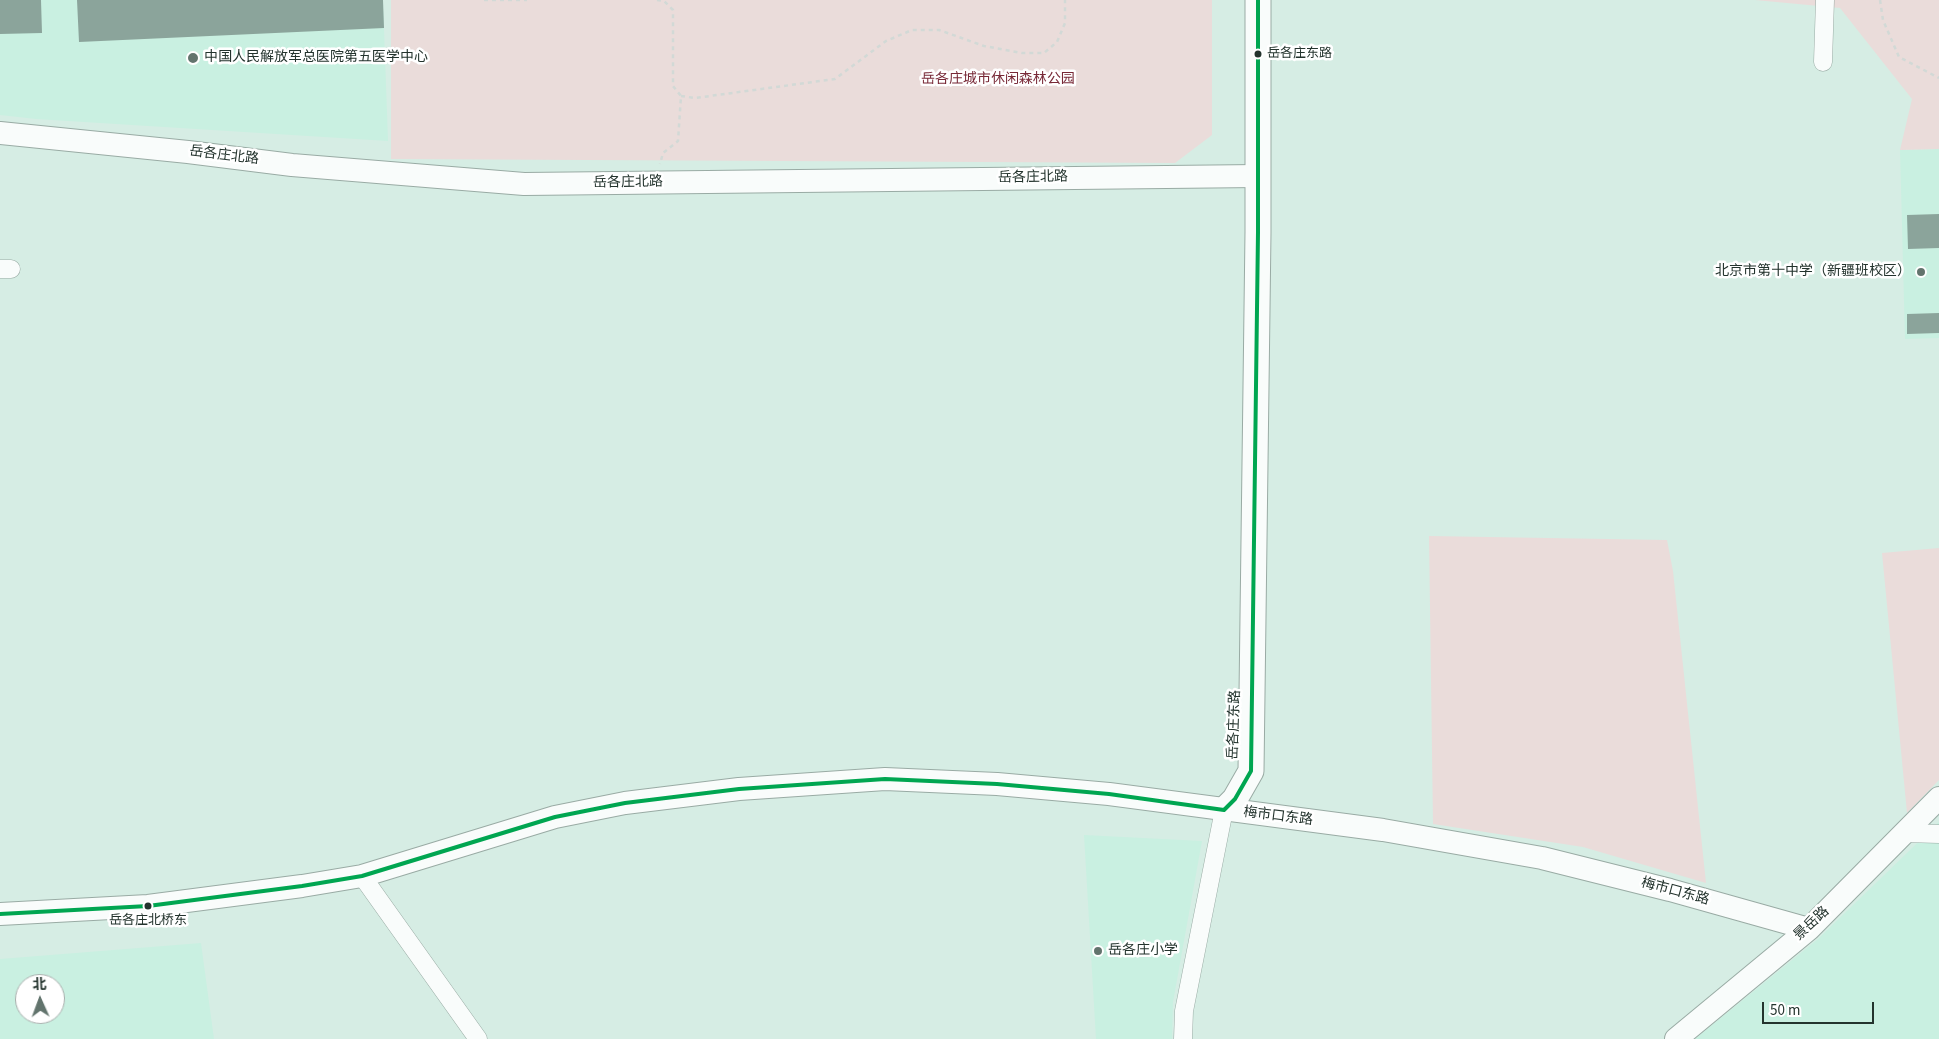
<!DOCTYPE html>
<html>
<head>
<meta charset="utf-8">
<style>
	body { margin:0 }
	#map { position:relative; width:1939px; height:1039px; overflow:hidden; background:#d6ede4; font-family:"Source Sans 3","Noto Sans SC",sans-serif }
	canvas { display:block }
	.north { position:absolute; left:15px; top:974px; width:50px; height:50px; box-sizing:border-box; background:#fff; border:1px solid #a7adab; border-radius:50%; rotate:358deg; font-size:14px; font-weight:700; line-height:20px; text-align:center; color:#23332d }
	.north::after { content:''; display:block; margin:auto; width:18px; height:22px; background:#62746d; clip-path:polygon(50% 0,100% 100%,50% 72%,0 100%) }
	.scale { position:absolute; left:1762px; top:1002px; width:112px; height:22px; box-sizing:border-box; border:2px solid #23332d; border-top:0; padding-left:6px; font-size:15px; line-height:18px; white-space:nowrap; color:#23332d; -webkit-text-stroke:4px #fff; paint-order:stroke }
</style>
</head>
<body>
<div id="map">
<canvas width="1939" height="1039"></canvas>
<div class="north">北</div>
<div class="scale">50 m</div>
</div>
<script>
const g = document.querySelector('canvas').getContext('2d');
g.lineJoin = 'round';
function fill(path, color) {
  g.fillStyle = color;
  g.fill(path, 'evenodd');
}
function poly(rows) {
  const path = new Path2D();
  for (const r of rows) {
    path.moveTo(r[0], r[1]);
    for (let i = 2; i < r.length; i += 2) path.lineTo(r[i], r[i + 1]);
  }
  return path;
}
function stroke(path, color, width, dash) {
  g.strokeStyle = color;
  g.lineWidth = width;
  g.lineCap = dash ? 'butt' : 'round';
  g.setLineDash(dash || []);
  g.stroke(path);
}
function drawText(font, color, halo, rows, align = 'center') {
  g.font = font + ' "Source Sans 3","Noto Sans SC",sans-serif';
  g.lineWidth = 5;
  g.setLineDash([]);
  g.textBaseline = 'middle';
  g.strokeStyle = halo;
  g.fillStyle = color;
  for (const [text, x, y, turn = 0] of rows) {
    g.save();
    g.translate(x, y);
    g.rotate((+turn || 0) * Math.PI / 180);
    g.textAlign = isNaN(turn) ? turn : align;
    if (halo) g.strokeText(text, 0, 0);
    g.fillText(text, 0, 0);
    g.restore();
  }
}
fill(poly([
	[0,0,383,0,388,141,36,119,0,115],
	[1939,149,1939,338,1905,339,1900,150],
	[1939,822,1939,1039,1695,1039,1818,939],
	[1084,835,1202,841,1173,1002,1172,1039,1096,1039],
	[201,943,214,1039,0,1039,0,959],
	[25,984,55,984,55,1014,25,1014]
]), '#c9f0e1');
fill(poly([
	[391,0,1212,0,1212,135,1175,163,391,159],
	[1755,0,1939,0,1939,149,1900,150,1912,99,1840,8],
	[1429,536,1667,540,1673,571,1706,883,1583,847,1433,824],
	[1939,548,1939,780,1907,813,1882,553]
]), '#eadcda');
fill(poly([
	[0,0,41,0,42,33,0,34],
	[77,0,383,0,384,28,79,42],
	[1939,214,1939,248,1908,249,1907,215],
	[1939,313,1939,333,1907,334,1907,314]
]), '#8ba49b');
const minor = poly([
	[1823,62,1825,0],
	[0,269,11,269],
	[1904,833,1939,834],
	[362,876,478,1039],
	[1183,1039,1184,1011,1224,810]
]);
const tertiary = poly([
	[0,133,188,152,292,165,524,184,1258,176],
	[0,914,148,906,302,886,362,876,555,817,625,803,739,789,885,779,997,784,1109,794,1383,830,1542,858,1670,890,1809,929],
	[1676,1039,1809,929,1939,798]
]);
const secondary = poly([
	[1224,810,1235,799,1251,771,1258,232,1258,0]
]);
stroke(minor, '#99aba4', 19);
stroke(tertiary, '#99aba4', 24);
stroke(secondary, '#99aba4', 27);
stroke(poly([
	[484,0,527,0],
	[657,0,664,1,673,10,673,86,681,96,678,141,663,153,660,164],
	[1880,0,1883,20,1899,57,1939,78],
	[681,96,695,98,835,79,886,41,912,30,939,30,984,46,1022,53,1044,53,1057,42,1065,23,1065,0]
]), '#d2d9d6', 2.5, [4, 4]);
stroke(minor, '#f9fcfb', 18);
stroke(tertiary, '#f9fcfb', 22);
stroke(secondary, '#f9fcfb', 25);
stroke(poly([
	[1224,810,1235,799,1251,771,1258,232,1258,0],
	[0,914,148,906,302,886,362,876,555,817,625,803,739,789,885,779,997,784,1109,794,1224,810]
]), '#00a651', 4);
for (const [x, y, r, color] of [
	[1258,54,4.5,"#23332d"],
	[193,58,6,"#62746d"],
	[1921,272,5,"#62746d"],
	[148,906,4.5,"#23332d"],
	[1098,951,5,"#62746d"]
]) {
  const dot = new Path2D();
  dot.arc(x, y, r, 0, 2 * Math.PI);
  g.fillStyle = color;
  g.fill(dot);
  stroke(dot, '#fff', 2);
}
drawText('13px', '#23332d', '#fff', [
	["岳各庄东路",1267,54],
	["岳各庄北桥东",148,921,"center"]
], 'left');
drawText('14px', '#23332d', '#fff', [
	["中国人民解放军总医院第五医学中心",204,58],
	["北京市第十中学（新疆班校区）",1911,272,"right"],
	["岳各庄小学",1108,951]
], 'left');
drawText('14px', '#782937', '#fff', [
	["岳各庄城市休闲森林公园",998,80]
]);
drawText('14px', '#23332d', '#fff', [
	["岳各庄北路",224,156,7],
	["岳各庄北路",1033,178,-1],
	["岳各庄北路",628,183,-1],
	["岳各庄东路",1235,725,-88],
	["梅市口东路",1278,817,7],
	["梅市口东路",1675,892,15],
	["景岳路",1812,924,-43]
]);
</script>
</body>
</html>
